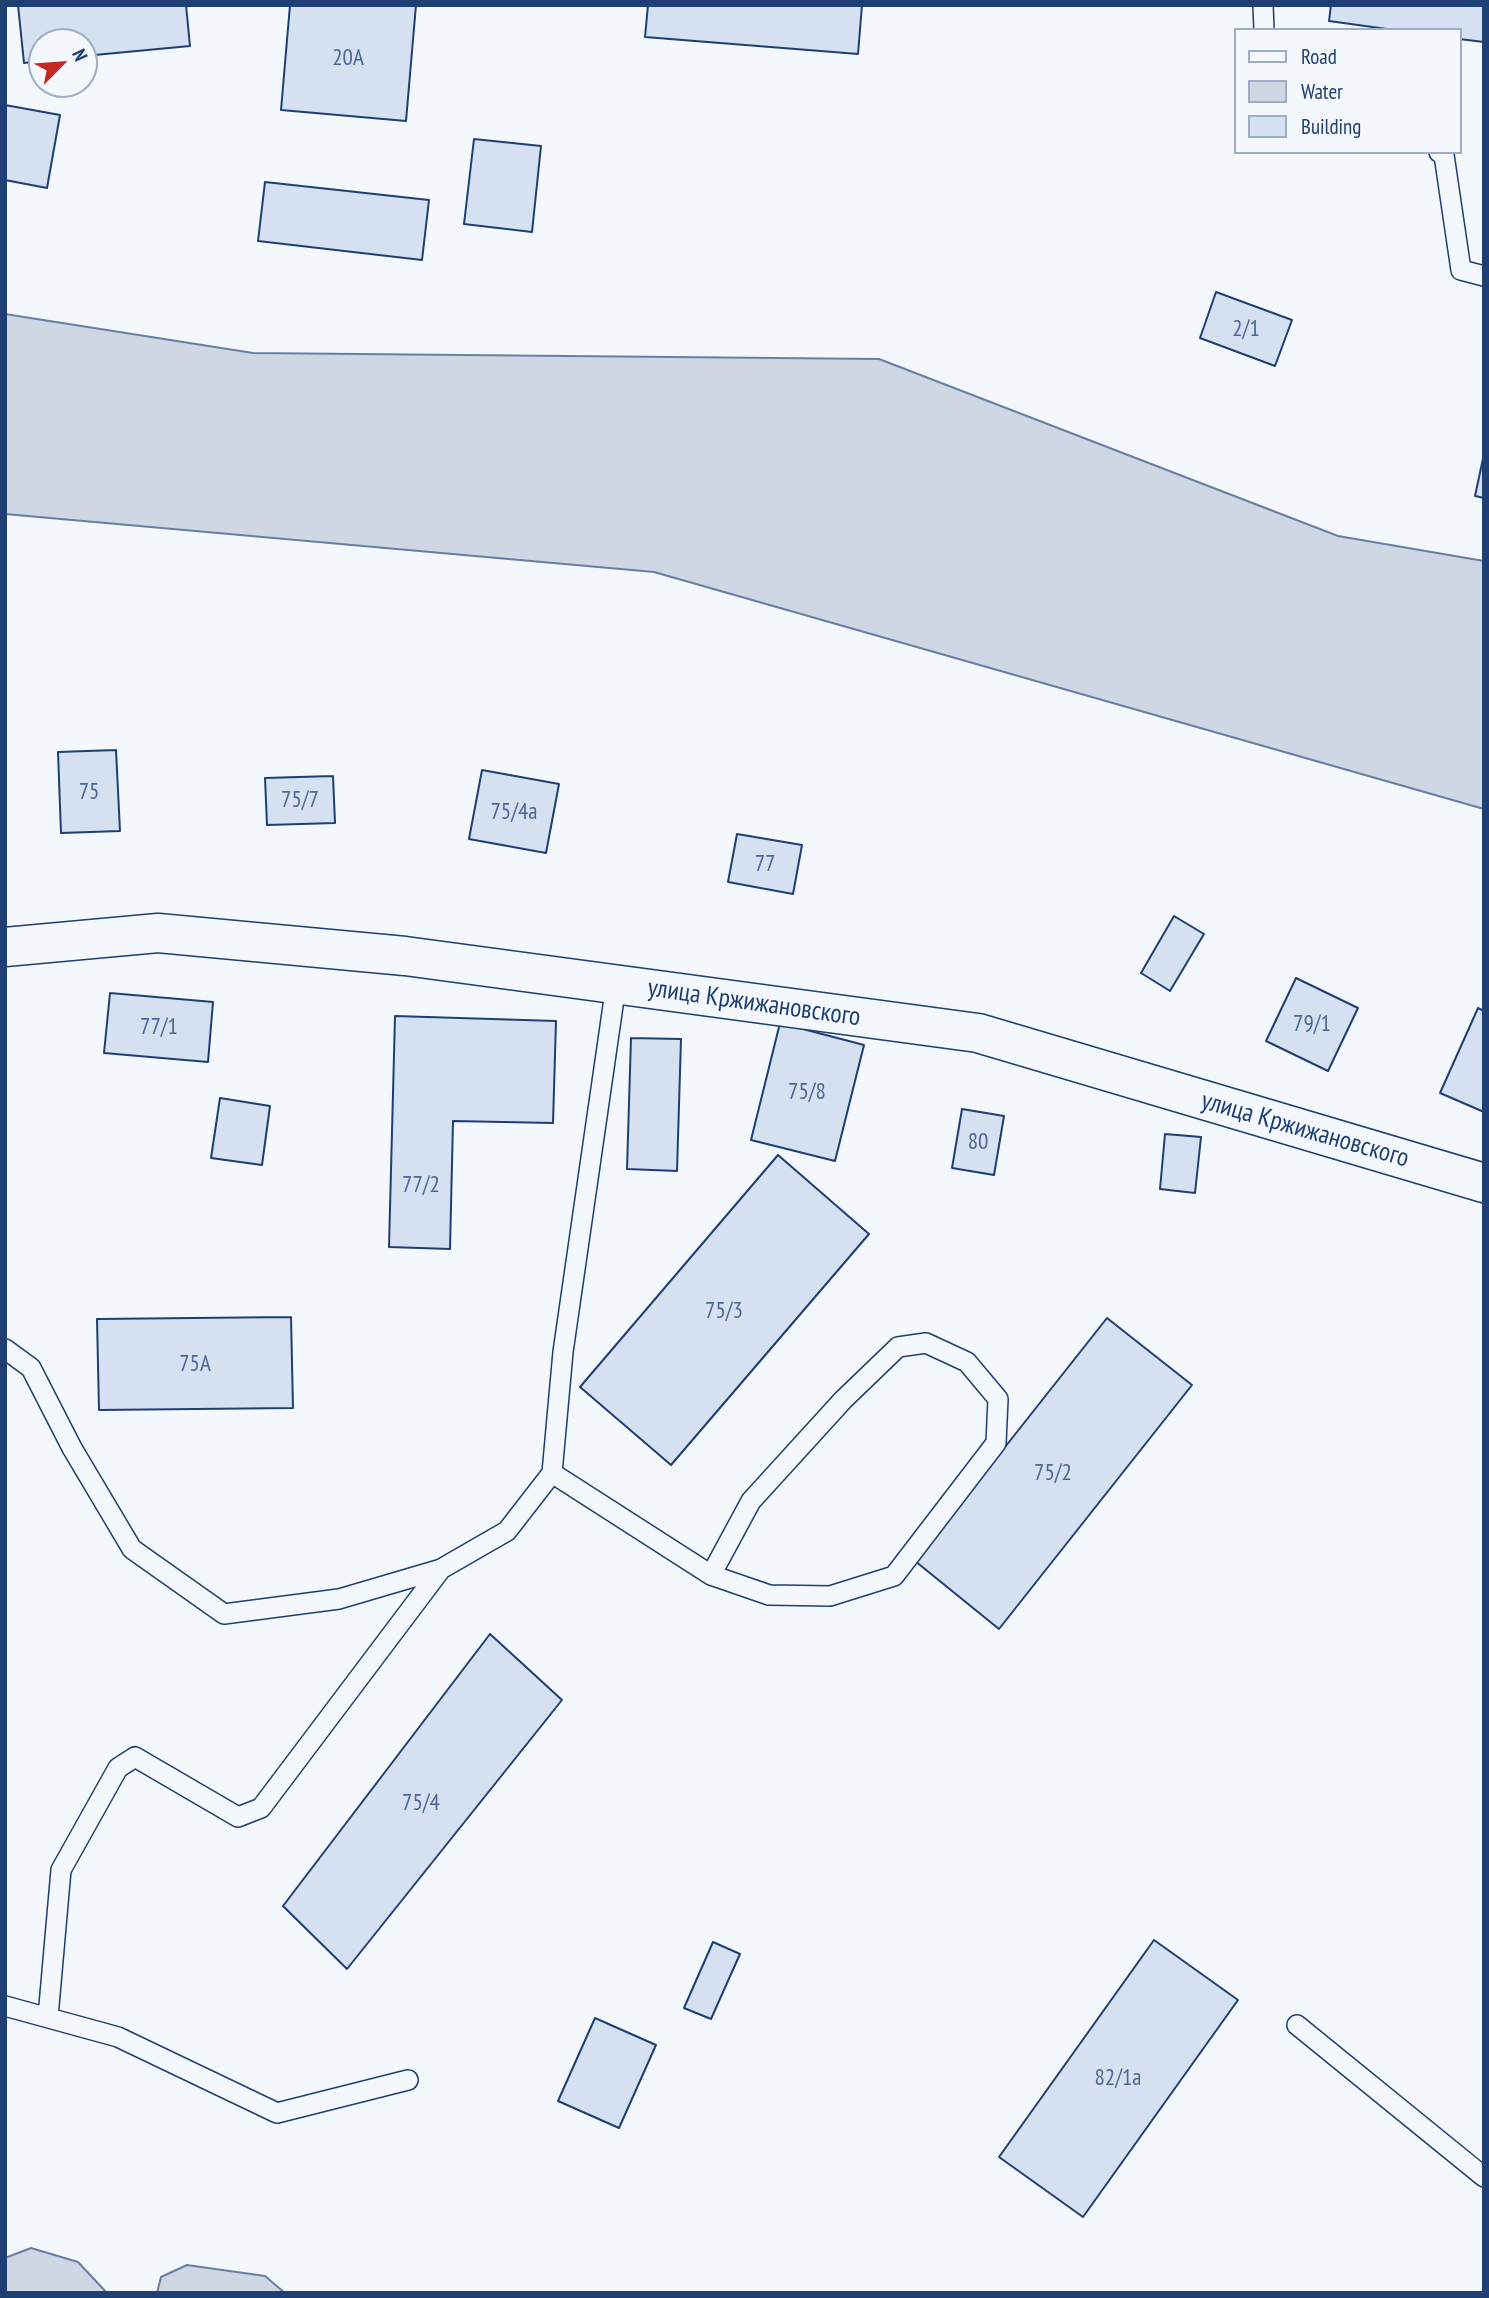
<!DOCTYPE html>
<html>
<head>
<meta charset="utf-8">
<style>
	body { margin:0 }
	#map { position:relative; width:1489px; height:2298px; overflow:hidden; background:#f4f7fb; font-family:"PT Sans Narrow",sans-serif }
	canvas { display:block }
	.frame { position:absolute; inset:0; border:7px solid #1d3f73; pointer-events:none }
	.legend { position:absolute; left:1234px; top:28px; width:228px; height:126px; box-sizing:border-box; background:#f4f7fb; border:2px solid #9eadc5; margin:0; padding:9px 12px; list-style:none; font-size:21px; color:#1d3f73 }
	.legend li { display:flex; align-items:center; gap:14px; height:35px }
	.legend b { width:35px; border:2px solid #9eadc5 }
	.north { position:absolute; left:28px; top:28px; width:70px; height:70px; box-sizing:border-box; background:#f4f7fb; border:2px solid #9eadc5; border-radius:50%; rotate:65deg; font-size:19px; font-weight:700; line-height:28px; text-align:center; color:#1d3f73 }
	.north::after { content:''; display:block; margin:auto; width:24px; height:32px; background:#c62828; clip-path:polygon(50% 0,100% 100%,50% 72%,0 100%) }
</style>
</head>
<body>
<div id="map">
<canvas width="1489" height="2298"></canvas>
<div class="frame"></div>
<ul class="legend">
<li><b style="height:9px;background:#f4f7fb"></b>Road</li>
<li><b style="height:19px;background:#cfd7e4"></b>Water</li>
<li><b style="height:19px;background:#d5e0f0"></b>Building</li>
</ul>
<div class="north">N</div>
</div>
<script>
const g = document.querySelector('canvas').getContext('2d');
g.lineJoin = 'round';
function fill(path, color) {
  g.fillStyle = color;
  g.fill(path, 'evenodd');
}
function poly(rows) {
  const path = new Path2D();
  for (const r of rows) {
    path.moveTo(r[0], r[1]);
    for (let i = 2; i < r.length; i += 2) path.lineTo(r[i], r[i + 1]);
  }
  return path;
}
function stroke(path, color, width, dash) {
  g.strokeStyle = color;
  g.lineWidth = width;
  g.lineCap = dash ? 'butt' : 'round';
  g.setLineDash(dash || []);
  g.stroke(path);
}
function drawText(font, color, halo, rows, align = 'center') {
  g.font = font + ' "PT Sans Narrow",sans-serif';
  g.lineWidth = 5;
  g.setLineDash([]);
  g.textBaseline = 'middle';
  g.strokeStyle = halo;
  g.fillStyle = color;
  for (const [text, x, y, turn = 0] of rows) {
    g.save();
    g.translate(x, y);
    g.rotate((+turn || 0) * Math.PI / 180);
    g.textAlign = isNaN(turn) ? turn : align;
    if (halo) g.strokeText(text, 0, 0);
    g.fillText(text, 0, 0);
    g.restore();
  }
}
const water = poly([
	[5,314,253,353,879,359,1338,536,1484,561,1484,809,654,572,5,514,5,314],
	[31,2248,78,2262,107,2293,5,2293,5,2258,31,2248],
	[187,2265,265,2276,285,2293,157,2293,161,2277,187,2265]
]);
fill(water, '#cfd7e4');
stroke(water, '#687fa3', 2);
const building = poly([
	[18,5,186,5,190,46,84,56,84,42,42,42,42,61,24,63,18,5],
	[290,5,416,5,406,121,281,110,290,5],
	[648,5,862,5,858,54,645,37,648,5],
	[1331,5,1484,5,1484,42,1459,39,1459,30,1394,30,1329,21,1331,5],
	[5,105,60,115,47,188,5,180,5,105],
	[474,139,541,146,532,232,464,224,474,139],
	[265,182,429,200,422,260,258,241,265,182],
	[1216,292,1292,320,1275,366,1200,338,1216,292],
	[1484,454,1484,498,1475,496,1484,454],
	[116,750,120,831,61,833,58,752,116,750],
	[482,770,559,784,546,853,469,839,482,770],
	[333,776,335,823,267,825,265,778,333,776],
	[737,834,802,845,793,894,728,882,737,834],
	[1174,916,1204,934,1170,991,1141,973,1174,916],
	[1296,978,1358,1008,1328,1071,1266,1041,1296,978],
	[110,993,213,1002,208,1062,104,1053,110,993],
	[1478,1008,1484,1011,1484,1112,1440,1093,1478,1008],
	[395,1016,556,1021,553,1123,453,1121,450,1249,389,1247,395,1016],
	[780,1023,864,1045,835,1161,751,1140,780,1023],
	[631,1038,681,1039,677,1171,627,1169,631,1038],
	[220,1098,270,1106,262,1165,211,1158,220,1098],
	[962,1109,1004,1116,994,1175,952,1168,962,1109],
	[1165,1134,1201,1137,1195,1193,1160,1189,1165,1134],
	[778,1155,869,1234,671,1465,580,1387,778,1155],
	[291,1317,293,1408,99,1410,97,1319,291,1317],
	[1107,1318,1192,1385,999,1629,915,1561,1107,1318],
	[490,1634,562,1700,347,1969,283,1906,490,1634],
	[1154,1940,1238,2000,1083,2217,999,2157,1154,1940],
	[713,1942,740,1954,711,2019,684,2008,713,1942],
	[595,2018,656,2045,619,2128,558,2101,595,2018]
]);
fill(building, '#d5e0f0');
stroke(building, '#1d3f73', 2);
const service = poly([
	[1263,5,1264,30],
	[1439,152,1444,155,1461,270,1484,276],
	[5,1349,31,1368,72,1448,132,1549,224,1614,339,1599,441,1569,507,1531,552,1473,563,1352,616,985],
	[552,1473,711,1575,769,1595,830,1596,894,1576,996,1443,998,1399,967,1362,926,1343,898,1347,843,1400,751,1501,711,1575],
	[5,2006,118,2037,277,2113,408,2080],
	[48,2017,61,1870,118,1768,135,1757,238,1817,261,1808,441,1569],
	[1297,2025,1484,2177]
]);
const minor = poly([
	[5,947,158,933,405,956,978,1033,1484,1183]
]);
stroke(service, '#1d3f73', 22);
stroke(minor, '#1d3f73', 41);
stroke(service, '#f4f7fb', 19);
stroke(minor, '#f4f7fb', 38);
drawText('23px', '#4b6792', null, [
	["20А",348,58],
	["2/1",1246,329],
	["75",89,792],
	["75/7",300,800],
	["75/4а",514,812],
	["77",765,864],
	["79/1",1312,1024],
	["77/1",159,1027],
	["75/8",807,1092],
	["80",978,1142],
	["77/2",421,1185],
	["75/3",724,1311],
	["75А",195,1364],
	["75/2",1053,1473],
	["75/4",421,1803],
	["82/1а",1118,2078]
]);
drawText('26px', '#1d3f73', '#f4f7fb', [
	["улица Кржижановского",754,1003,8],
	["улица Кржижановского",1305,1130,16]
]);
</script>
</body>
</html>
